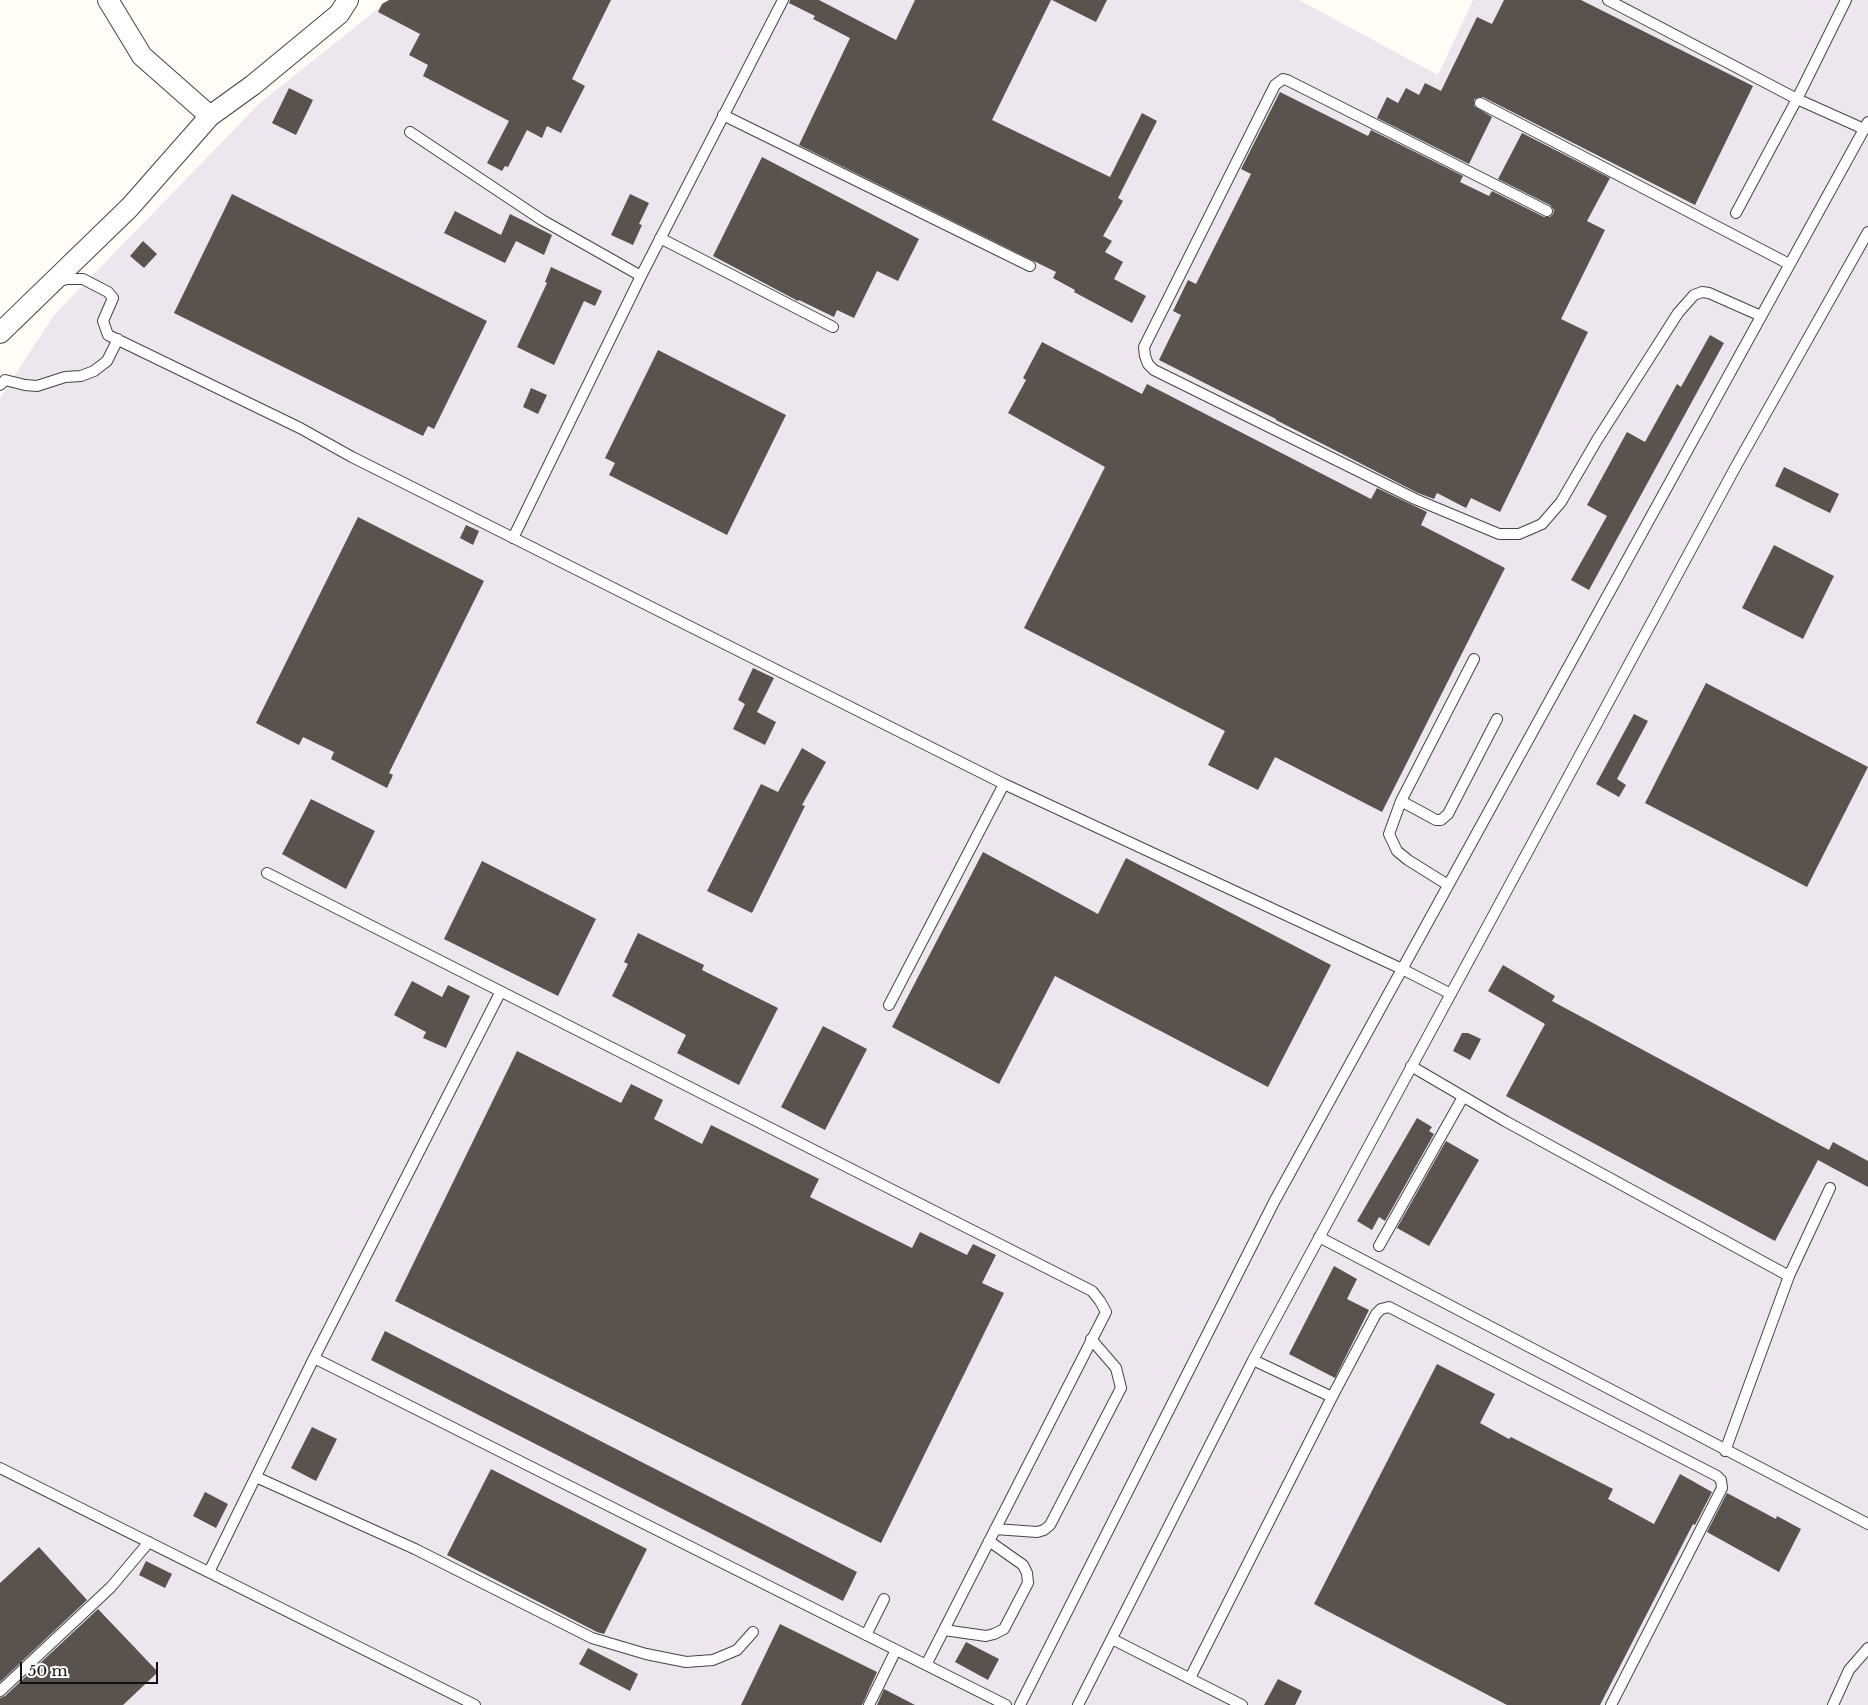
<!DOCTYPE html>
<html>
<head>
<meta charset="utf-8">
<style>
	body { margin:0 }
	#map { position:relative; width:1868px; height:1705px; overflow:hidden; background:#fffdf5; font-family:"Libre Baskerville",serif }
	canvas { display:block }
	.scale { position:absolute; left:20px; top:1662px; width:138px; height:22px; box-sizing:border-box; border:2px solid #111; border-top:0; padding-left:6px; font-size:15px; line-height:18px; white-space:nowrap; color:#111; -webkit-text-stroke:4px #fff; paint-order:stroke }
</style>
</head>
<body>
<div id="map">
<canvas width="1868" height="1705"></canvas>
<div class="scale">50 m</div>
</div>
<script>
const g = document.querySelector('canvas').getContext('2d');
g.lineJoin = 'round';
function fill(path, color) {
  g.fillStyle = color;
  g.fill(path, 'evenodd');
}
function poly(rows) {
  const path = new Path2D();
  for (const r of rows) {
    path.moveTo(r[0], r[1]);
    for (let i = 2; i < r.length; i += 2) path.lineTo(r[i], r[i + 1]);
  }
  return path;
}
function stroke(path, color, width, dash) {
  g.strokeStyle = color;
  g.lineWidth = width;
  g.lineCap = dash ? 'butt' : 'round';
  g.setLineDash(dash || []);
  g.stroke(path);
}
fill(poly([
	[389,0,1299,0,1438,75,1473,0,1868,0,1868,1705,0,1705,0,398,54,315,261,102]
]), '#eee6ef');
fill(poly([
	[389,0,611,0,572,79,585,86,561,133,547,126,542,138,527,130,508,167,505,166,502,171,487,163,509,121,423,76,428,65,409,55,420,34,378,12,382,4],
	[790,0,819,0,896,40,915,0,1051,0,992,120,1110,177,1142,113,1157,121,1118,198,1123,201,1103,236,1112,241,1105,252,1123,262,1114,279,1146,296,1132,323,1074,292,1075,290,1053,278,1056,272,799,145,850,38,813,19,815,16,789,3],
	[1052,0,1107,0,1096,22],
	[1504,0,1581,0,1753,86,1695,205,1483,97,1476,98,1474,100,1474,106,1492,117,1469,164,1377,118,1387,97,1398,103,1406,88,1419,95,1425,83,1441,91,1477,17,1492,24],
	[289,88,313,100,296,135,272,123],
	[1280,92,1368,136,1371,130,1463,176,1460,182,1489,196,1492,191,1544,217,1550,217,1553,214,1554,210,1550,205,1498,179,1522,133,1610,178,1587,221,1605,230,1561,319,1588,332,1500,512,1471,498,1466,508,1437,493,1434,499,1418,493,1276,420,1276,419,1159,360,1181,315,1173,311,1188,280,1196,284,1251,174,1241,169],
	[762,157,919,239,898,281,877,271,854,318,837,310,834,317,799,300,798,301,713,256],
	[232,194,487,321,434,429,428,426,423,436,174,313],
	[630,194,649,203,639,224,642,225,633,245,611,235],
	[455,211,501,235,510,214,552,235,544,255,516,241,505,263,444,233],
	[143,241,157,254,144,268,130,256],
	[551,267,602,291,595,306,584,301,554,365,517,347,547,283,545,282],
	[1710,335,1724,343,1589,590,1571,580,1607,516,1587,505,1627,432,1645,442,1677,384,1681,387],
	[1042,342,1142,394,1147,384,1371,499,1377,488,1427,512,1421,525,1505,568,1382,812,1275,757,1258,790,1208,765,1225,731,1024,628,1105,467,1008,413,1026,380,1023,378],
	[658,350,786,415,727,535,609,475,615,463,605,458],
	[531,388,547,395,538,414,523,407],
	[1784,467,1839,494,1830,513,1775,486],
	[358,517,484,581,389,773,393,775,387,788,331,759,334,752,303,737,299,745,256,723],
	[466,525,479,531,473,545,460,538],
	[1774,545,1834,576,1803,639,1742,608],
	[753,668,774,678,757,712,776,722,765,745,733,729,745,704,738,700],
	[1706,683,1868,767,1807,887,1645,803],
	[1634,714,1648,721,1617,779,1626,785,1619,797,1596,784],
	[802,748,826,762,802,805,805,806,752,913,707,891,761,784,778,792],
	[311,799,375,831,346,889,282,854],
	[983,852,1098,914,1126,858,1331,965,1268,1087,1055,976,999,1084,892,1027],
	[482,861,596,919,558,996,444,939],
	[638,933,704,965,702,970,778,1008,739,1085,677,1053,686,1035,612,996,628,964,624,962],
	[1503,965,1555,996,1552,1001,1829,1150,1833,1142,1868,1161,1868,1187,1818,1160,1775,1241,1506,1096,1545,1024,1488,991],
	[412,981,442,997,448,985,470,996,446,1048,423,1038,426,1032,394,1015],
	[823,1026,867,1049,825,1130,781,1107],
	[1462,1033,1468,1033,1481,1039,1470,1060,1453,1051],
	[517,1051,621,1103,631,1084,663,1100,654,1119,702,1144,711,1125,819,1179,810,1197,912,1248,920,1232,967,1255,973,1244,996,1255,982,1283,1004,1293,881,1543,395,1301],
	[1417,1118,1432,1127,1429,1131,1434,1134,1385,1221,1379,1217,1372,1230,1357,1221],
	[1446,1141,1479,1160,1429,1246,1397,1228],
	[1334,1266,1357,1279,1347,1299,1369,1310,1335,1378,1289,1354],
	[385,1331,857,1572,843,1601,371,1360],
	[1437,1364,1495,1394,1480,1423,1509,1439,1511,1437,1613,1489,1608,1499,1654,1524,1680,1474,1712,1492,1695,1525,1693,1524,1600,1705,1507,1705,1314,1604],
	[312,1427,337,1439,316,1481,291,1468],
	[491,1469,647,1549,604,1634,597,1632,447,1555],
	[205,1492,228,1504,216,1528,193,1516],
	[1727,1493,1776,1519,1777,1516,1801,1529,1779,1572,1707,1532],
	[39,1547,87,1600,0,1682,0,1583],
	[146,1561,172,1574,165,1588,139,1575],
	[98,1609,158,1672,123,1705,0,1705,0,1698,5,1696],
	[780,1624,877,1672,862,1705,741,1705],
	[966,1642,999,1659,988,1680,955,1662],
	[588,1648,638,1674,630,1691,579,1664],
	[1278,1679,1302,1691,1295,1705,1264,1705],
	[884,1689,915,1705,877,1705]
]), '#5a524d');
const lane = poly([
	[1608,0,1797,99,1864,129],
	[1480,103,1789,264],
	[723,115,1030,266],
	[410,132,542,220,641,276],
	[1547,211,1287,80,1283,79,1275,85,1144,347,1145,356,1148,364,1154,370,1415,499,1499,534,1519,534,1542,524,1561,502,1597,440,1678,313,1694,295,1702,292,1709,293,1761,316],
	[1736,213,1797,99,1846,0],
	[660,238,833,327],
	[56,282,67,279,83,279,108,292,113,298,103,321,108,335,300,428,352,457,1004,784,1402,969,1451,994],
	[0,385,5,380,25,385,37,386,65,377,81,376,94,371,107,361,118,339],
	[513,538,641,276,783,0],
	[1401,801,1436,820,1441,820,1448,814,1497,719],
	[267,873,1092,1291,1100,1301,1106,1312,926,1665],
	[1448,885,1408,860,1397,851,1389,834,1401,801,1474,659],
	[889,1005,1004,784],
	[1411,1066,1505,1121,1789,1276],
	[1319,1237,1868,1524],
	[1379,1246,1463,1097],
	[314,1358,500,993],
	[1253,1360,1332,1397],
	[1725,1451,1789,1276,1830,1188],
	[0,1468,475,1705],
	[256,1477,415,1549,592,1638,646,1654,686,1662,713,1660,737,1650,753,1632],
	[995,1529,1037,1532,1044,1530,1050,1525,1121,1388,1116,1368,1091,1339],
	[209,1572,314,1358,1006,1705],
	[944,1630,986,1636,994,1634,1004,1629,1028,1583,1027,1573,1023,1565,989,1541],
	[866,1635,884,1599],
	[1112,1639,1242,1705],
	[1190,1678,1332,1397,1376,1314,1381,1309,1389,1307,1717,1476,1721,1480,1722,1488,1611,1705],
	[0,1691,111,1587,149,1542],
	[869,1705,896,1650],
	[1020,1705,1274,1202,1868,122],
	[1078,1705,1253,1360,1735,468,1868,232],
	[1833,1705,1849,1670,1868,1648]
]);
const street = poly([
	[108,0,142,56,210,116],
	[0,333,130,207,210,116,253,85,339,14,348,0]
]);
stroke(lane, '#444', 12);
stroke(street, '#444', 22);
stroke(lane, '#fff', 10);
stroke(street, '#fff', 20);
</script>
</body>
</html>
